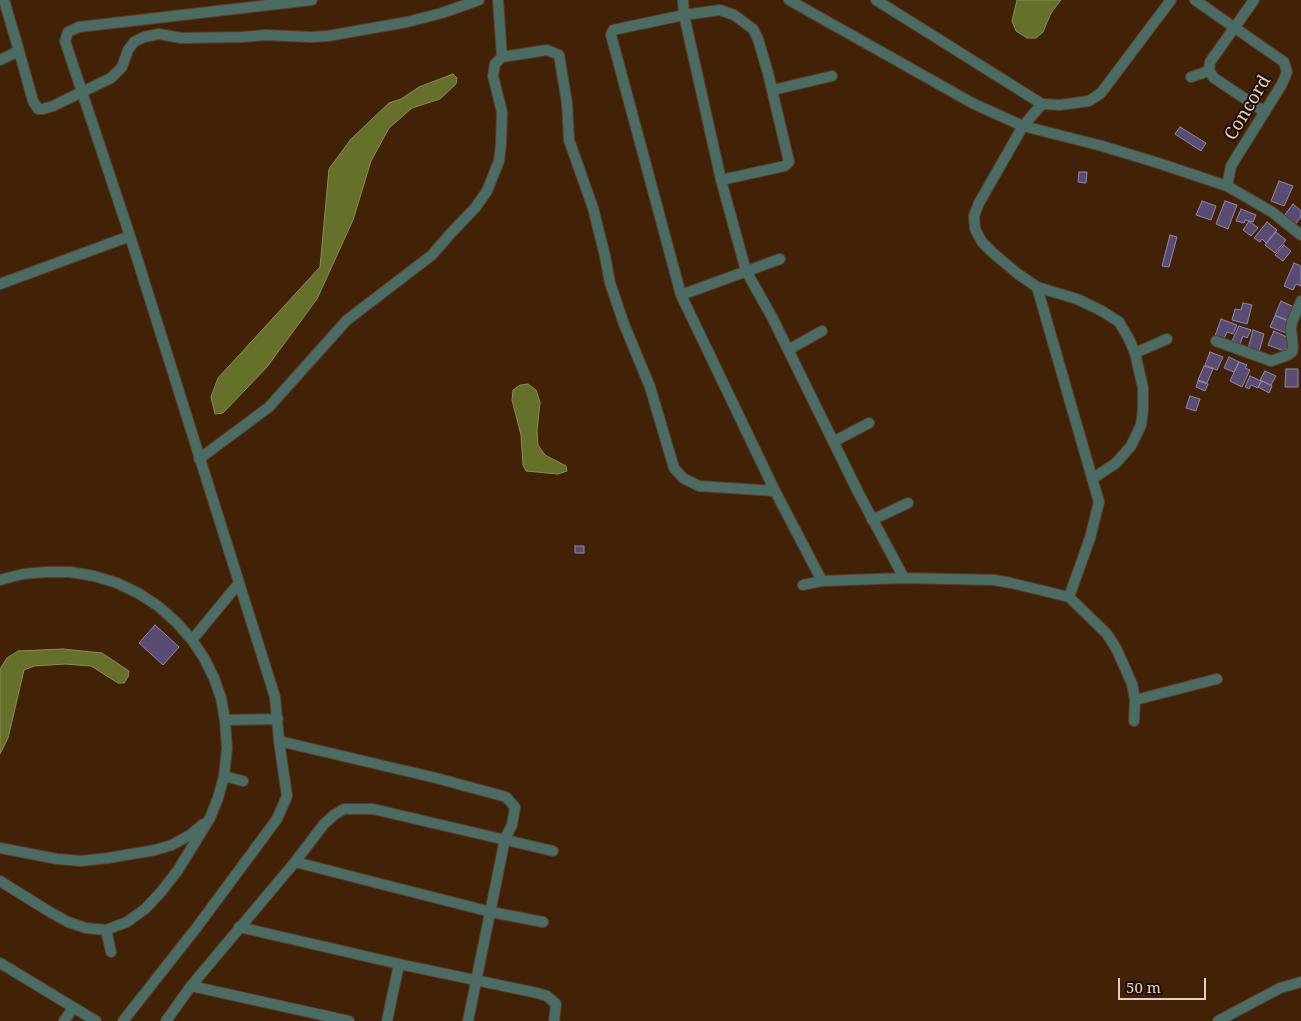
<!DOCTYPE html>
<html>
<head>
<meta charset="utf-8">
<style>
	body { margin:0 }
	#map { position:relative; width:1301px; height:1021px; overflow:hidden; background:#422206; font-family:"Noto Serif",serif }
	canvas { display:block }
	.scale { position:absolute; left:1118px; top:978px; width:88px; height:22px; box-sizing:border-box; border:2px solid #e4cfc0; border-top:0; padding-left:6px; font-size:15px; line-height:18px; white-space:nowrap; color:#e4cfc0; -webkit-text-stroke:4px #1e1006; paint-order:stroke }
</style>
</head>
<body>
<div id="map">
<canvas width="1301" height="1021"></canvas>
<div class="scale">50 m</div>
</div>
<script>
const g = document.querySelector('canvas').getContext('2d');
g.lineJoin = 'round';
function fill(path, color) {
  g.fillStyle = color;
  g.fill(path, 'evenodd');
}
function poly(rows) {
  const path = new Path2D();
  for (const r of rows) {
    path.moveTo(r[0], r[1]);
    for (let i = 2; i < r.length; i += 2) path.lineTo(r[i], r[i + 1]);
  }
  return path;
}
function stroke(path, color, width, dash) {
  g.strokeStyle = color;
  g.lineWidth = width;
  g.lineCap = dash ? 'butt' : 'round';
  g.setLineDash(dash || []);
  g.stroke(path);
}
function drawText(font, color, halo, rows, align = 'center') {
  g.font = font + ' "Noto Serif",serif';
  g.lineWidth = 4;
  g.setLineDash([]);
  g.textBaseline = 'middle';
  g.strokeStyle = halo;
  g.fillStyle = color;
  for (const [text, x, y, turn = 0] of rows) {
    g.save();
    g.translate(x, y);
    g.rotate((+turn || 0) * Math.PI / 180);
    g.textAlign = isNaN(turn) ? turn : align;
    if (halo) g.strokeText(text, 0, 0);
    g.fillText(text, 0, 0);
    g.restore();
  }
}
const water = poly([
	[1017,0,1061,0,1051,13,1043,32,1036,38,1027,38,1016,31,1012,21,1017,0],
	[453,74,457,78,456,84,440,99,412,108,389,128,371,161,353,220,317,299,267,367,223,413,215,414,211,397,218,378,320,267,329,169,351,139,389,103,401,99,419,87,453,74],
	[528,384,536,390,540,402,537,431,538,445,545,455,566,466,567,471,558,474,526,471,523,465,521,435,512,400,513,390,520,385,528,384],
	[63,649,102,653,129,671,128,677,124,683,118,683,91,666,65,664,34,666,24,670,8,738,0,754,0,669,7,658,18,651,63,649]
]);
fill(water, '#65702a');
stroke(water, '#8b8c57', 1);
const building = poly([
	[1180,127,1206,143,1201,151,1175,134,1180,127],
	[1079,172,1087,172,1086,183,1078,182,1079,172],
	[1279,181,1293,186,1284,206,1271,201,1279,181],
	[1202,201,1216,206,1211,220,1196,215,1202,201],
	[1225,201,1237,205,1228,229,1216,224,1225,201],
	[1293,204,1301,211,1301,217,1294,226,1283,217,1293,204],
	[1241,209,1256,215,1253,222,1245,220,1244,223,1236,221,1241,209],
	[1249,221,1258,228,1251,236,1243,230,1249,221],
	[1267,222,1277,230,1266,243,1262,239,1260,242,1254,238,1267,222],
	[1276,232,1286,240,1275,253,1265,245,1276,232],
	[1170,235,1177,237,1169,267,1162,266,1170,235],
	[1284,245,1291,251,1283,261,1275,255,1284,245],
	[1294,263,1301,266,1301,286,1296,284,1293,290,1284,286,1294,263],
	[1281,301,1294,307,1287,320,1275,315,1281,301],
	[1243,303,1252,305,1247,324,1232,320,1235,309,1241,310,1243,303],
	[1275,316,1291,322,1286,333,1270,327,1275,316],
	[1221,319,1237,325,1233,334,1227,332,1224,339,1215,336,1221,319],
	[1239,326,1251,330,1247,338,1243,336,1240,344,1232,341,1239,326],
	[1253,330,1264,334,1259,352,1248,349,1253,330],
	[1274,331,1289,338,1287,343,1291,345,1289,351,1285,349,1284,351,1268,345,1274,331],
	[1210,352,1223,357,1217,370,1205,365,1210,352],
	[1229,357,1239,362,1234,372,1224,368,1229,357],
	[1239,362,1247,365,1245,368,1250,370,1242,387,1230,381,1239,362],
	[1204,366,1213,369,1207,383,1198,380,1204,366],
	[1286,369,1298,369,1298,387,1285,387,1286,369],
	[1265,371,1276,376,1271,385,1260,380,1265,371],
	[1250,376,1261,381,1258,388,1251,385,1249,389,1245,387,1250,376],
	[1198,381,1208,384,1205,391,1196,387,1198,381],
	[1262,381,1272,386,1269,393,1258,387,1262,381],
	[1190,396,1200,399,1196,411,1186,408,1190,396],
	[575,546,584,546,584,553,575,553,575,546],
	[155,625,179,647,163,665,139,643,155,625]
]);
fill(building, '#584c72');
stroke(building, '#9287b0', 1);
const minor = poly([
	[683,0,684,15,721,180,746,271,772,317,858,492,904,578],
	[789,0,974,104,1023,126,1102,146,1158,163,1227,186,1272,212,1301,235],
	[876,0,1042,104,1060,105,1089,101,1101,93,1171,0],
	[1195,0,1284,62,1287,72,1282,84,1231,166,1227,186],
	[19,51,33,101,38,109,43,109,53,106,111,78,122,67,128,50,134,42,144,37,159,34,181,38,242,37,265,35,311,37,328,36,407,22,442,13,479,0],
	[502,57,547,50,559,55,567,103,569,140,593,208,605,256,610,283,624,324,650,387,674,468,683,478,699,486,775,491],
	[0,60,19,51,4,0],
	[1209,71,1214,78,1265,112],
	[1191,77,1209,71,1210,62,1254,0],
	[773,90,832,76],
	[1042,104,1023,126,979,203,974,216,975,229,982,242,993,253,1018,274,1037,287,1077,299,1102,311,1119,322,1129,339,1135,353,1143,388,1143,410,1141,425,1131,446,1116,463,1092,479],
	[721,180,785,166,789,162,768,73,758,39,753,29,734,15,720,10,684,15,613,30,611,35,681,295,775,491,822,581],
	[0,284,130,236],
	[1037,287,1099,502,1090,538,1069,597],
	[681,295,780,259],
	[1216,341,1271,361,1288,355,1292,352,1293,347,1291,329,1292,322,1301,301],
	[788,350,822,331],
	[1135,353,1167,339],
	[833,442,869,423],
	[199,459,269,407,347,320,432,255,451,233,475,208,487,191,499,161,501,144,502,112,493,76,495,64,502,57,498,0],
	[872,520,908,503],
	[0,580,23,574,46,572,70,572,94,576,117,583,138,593,158,606,176,622,192,640,204,658,214,678,221,698,225,720,227,748,224,776,218,798,210,818,178,870,161,892,145,909,127,922,106,930,86,928,68,922,50,912,0,881],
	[803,585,822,581,904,578,994,580,1011,583,1069,597,1107,634,1117,650,1132,684,1135,700,1134,721],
	[192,640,239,583],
	[1135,700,1217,679],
	[225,720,278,719],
	[279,741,436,778,506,797,515,807,512,825,505,839,468,1021],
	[224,776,243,781],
	[0,848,57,859,81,861,108,858,155,850,172,845,190,835,203,824],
	[295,862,491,912,543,922],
	[239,927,399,964,537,993,547,996,556,1004,554,1021],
	[106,930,111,952],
	[0,963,96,1021],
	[191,986,349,1021],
	[64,1021,73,1008],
	[123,1021,197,927,277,819,287,796,279,741,275,697,130,236,65,41,68,32,79,27,312,0],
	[166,1021,191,986,295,862,324,824,334,815,344,809,373,809,553,851],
	[387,1021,399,964],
	[1218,1021,1280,988,1301,982]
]);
stroke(minor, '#5c3e24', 12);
stroke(minor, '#4a6c64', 10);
drawText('18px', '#e4cfc0', '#1e1006', [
	["Concord",1248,108,-59]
]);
</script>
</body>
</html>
